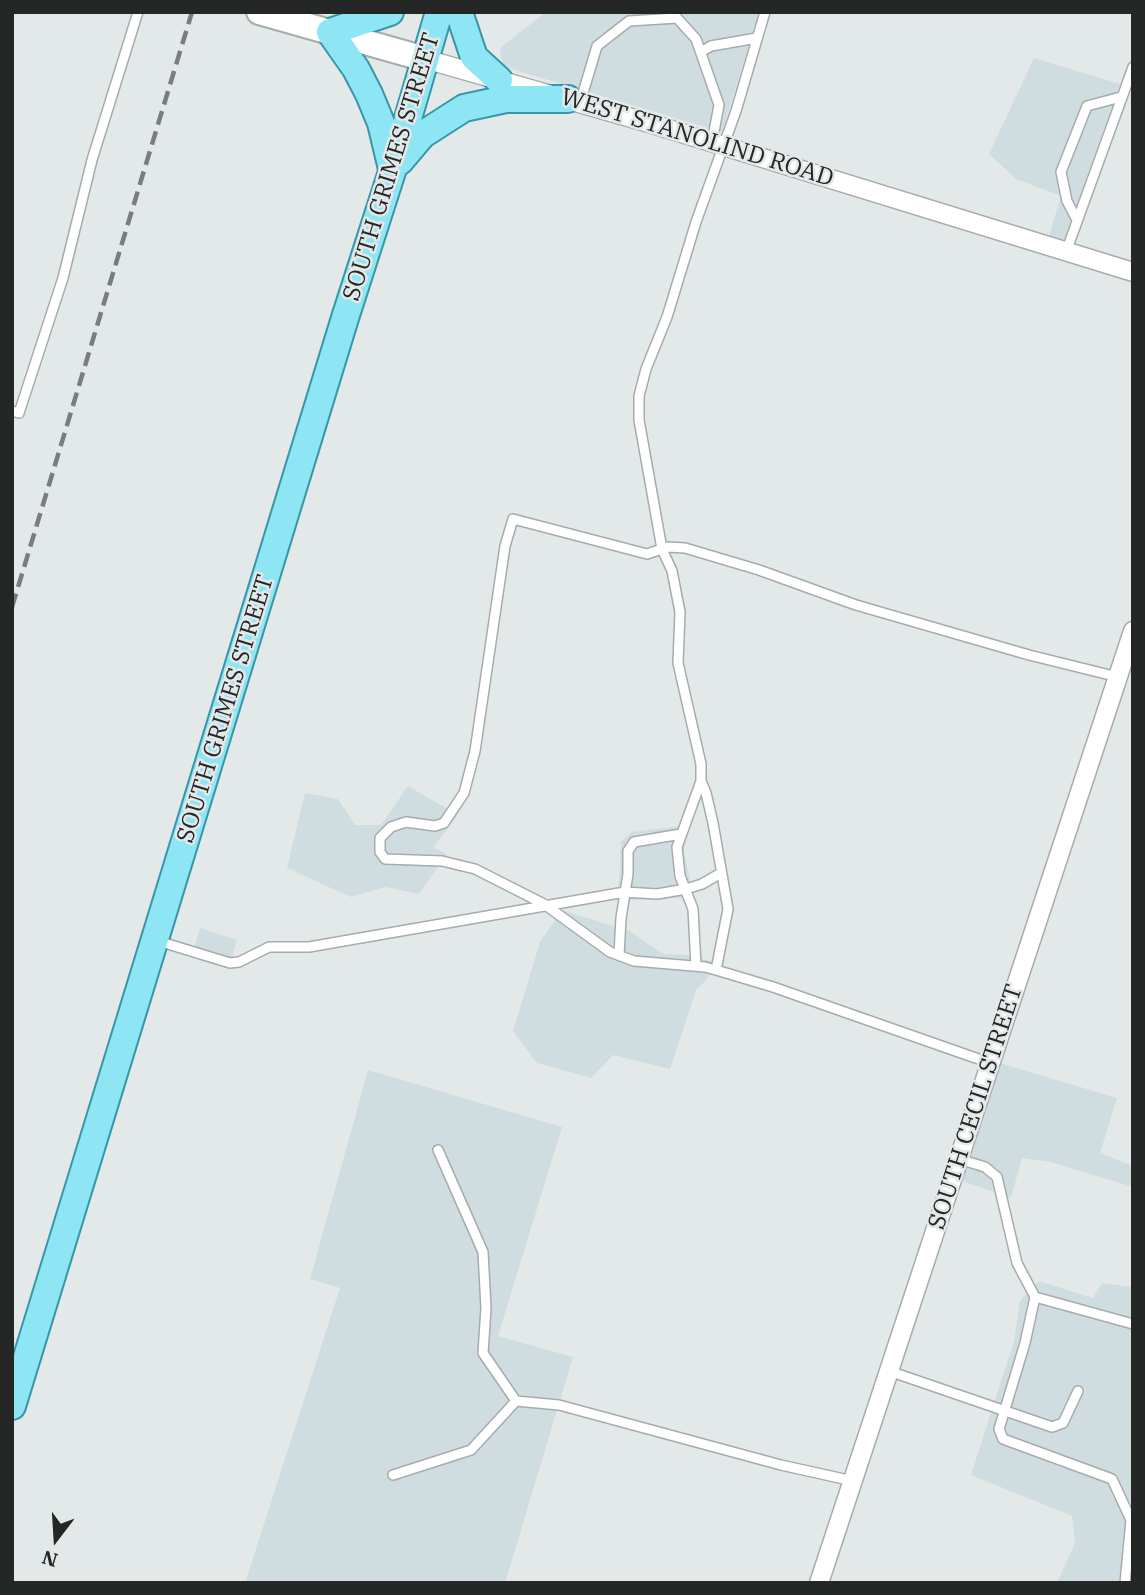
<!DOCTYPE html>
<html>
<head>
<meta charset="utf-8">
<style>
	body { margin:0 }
	#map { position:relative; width:1145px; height:1595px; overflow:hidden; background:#e3e8e9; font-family:"IBM Plex Serif",serif }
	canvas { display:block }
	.frame { position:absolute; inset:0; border:14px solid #252727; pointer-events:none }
	.north { position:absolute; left:21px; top:1504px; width:70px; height:70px; -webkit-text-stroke:5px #e3e8e9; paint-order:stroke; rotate:197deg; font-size:19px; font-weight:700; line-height:28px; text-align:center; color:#252727 }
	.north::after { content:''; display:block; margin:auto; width:24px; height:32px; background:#252727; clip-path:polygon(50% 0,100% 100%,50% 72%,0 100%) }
</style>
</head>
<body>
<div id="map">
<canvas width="1145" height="1595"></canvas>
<div class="frame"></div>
<div class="north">N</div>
</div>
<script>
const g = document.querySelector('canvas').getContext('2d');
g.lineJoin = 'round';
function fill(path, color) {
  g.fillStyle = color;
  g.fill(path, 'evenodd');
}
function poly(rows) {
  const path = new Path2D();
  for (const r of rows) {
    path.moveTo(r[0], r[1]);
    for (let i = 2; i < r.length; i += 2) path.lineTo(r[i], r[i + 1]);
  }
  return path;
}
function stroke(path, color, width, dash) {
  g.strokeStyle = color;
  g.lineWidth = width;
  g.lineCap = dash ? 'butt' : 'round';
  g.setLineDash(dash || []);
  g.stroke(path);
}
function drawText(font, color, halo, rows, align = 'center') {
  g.font = font + ' "IBM Plex Serif",serif';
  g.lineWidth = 5;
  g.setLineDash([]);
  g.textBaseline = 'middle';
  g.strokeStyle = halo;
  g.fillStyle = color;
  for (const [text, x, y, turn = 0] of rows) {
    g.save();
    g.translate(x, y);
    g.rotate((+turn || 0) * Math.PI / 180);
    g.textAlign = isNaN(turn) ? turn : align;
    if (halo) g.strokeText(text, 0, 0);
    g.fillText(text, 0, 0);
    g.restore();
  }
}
fill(poly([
	[546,12,759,12,722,132,518,71,503,65,500,48],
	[1034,58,1120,84,1063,244,1048,239,1061,196,1016,179,989,154],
	[408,786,458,815,433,847,447,854,419,894,385,887,351,897,287,868,305,793,338,799,355,825,381,825],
	[689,825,684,852,690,881,683,898,618,901,621,841,632,832],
	[562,910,631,932,663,954,686,955,711,961,708,978,696,990,670,1069,613,1055,591,1078,537,1063,513,1031,540,942],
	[200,928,237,940,231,961,194,949],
	[1000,1063,1117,1098,1100,1153,1133,1166,1133,1187,1051,1162,1022,1158,1011,1198,962,1181],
	[368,1070,562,1127,498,1336,573,1357,505,1583,245,1583,340,1288,310,1279],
	[1039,1281,1093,1298,1102,1283,1133,1287,1133,1583,1057,1583,1075,1543,1072,1516,971,1475,1014,1341,1020,1301]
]), '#d0dde0');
const service = poly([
	[701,52,711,46,757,38],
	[580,103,597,46,629,21,677,18,696,39,719,105,712,142],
	[1077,220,1067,201,1061,172,1087,106,1121,97],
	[1066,252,1133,67],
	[12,411,19,413,63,278,92,160,138,12],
	[701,781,706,793,713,823,728,909,716,970],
	[158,941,230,963,239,962,269,947,309,947,625,892,657,894,686,889,702,884,721,873],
	[619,955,621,918,628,874,628,851,634,842,681,834],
	[696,966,693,909,680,876,677,847,701,781,701,764,678,663,680,612,672,571,662,549,639,420,639,396,646,369,667,317,696,222,736,111,765,12],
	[990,1063,773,987,716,970,705,967,634,961,610,952,544,904,475,869,442,861,385,859,380,852,380,838,391,827,406,822,435,826,444,823,464,793,475,751,505,546,513,519,647,554,668,547,685,548,759,570,856,605,1029,655,1118,677],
	[438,1150,483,1252,486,1308,483,1353,516,1401],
	[959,1159,985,1167,997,1177,1017,1263,1035,1297,1025,1343,999,1429,1003,1439,1112,1479,1131,1520,1125,1583],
	[1035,1297,1133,1324],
	[889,1371,1052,1427,1063,1423,1078,1391],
	[393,1475,471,1450,516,1401,559,1405,781,1465,853,1481]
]);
const minor = poly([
	[425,59,649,123,1133,272],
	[819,1583,1133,631]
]);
const secondary = poly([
	[259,12,425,59]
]);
const primary = poly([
	[390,12,330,32,356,69,369,94,381,123,392,169],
	[459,12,474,57,499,80],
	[400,161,422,135,464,108,506,99,568,99],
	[12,1406,345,318,397,156,439,12]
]);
stroke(service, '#a7abac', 12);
stroke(minor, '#a7abac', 21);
stroke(secondary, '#a7abac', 28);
stroke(primary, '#3897a7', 30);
stroke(service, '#fff', 9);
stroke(minor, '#fff', 18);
stroke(secondary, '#fff', 24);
stroke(primary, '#8ee5f4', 26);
stroke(poly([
	[12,607,192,12]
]), '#797d7d', 4.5, [14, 7]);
drawText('24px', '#252727', '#e3e8e9', [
	["WEST STANOLIND ROAD",697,138,17],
	["SOUTH GRIMES STREET",392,167,-73],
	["SOUTH GRIMES STREET",226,709,-73],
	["SOUTH CECIL STREET",976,1107,-72]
]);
</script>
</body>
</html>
